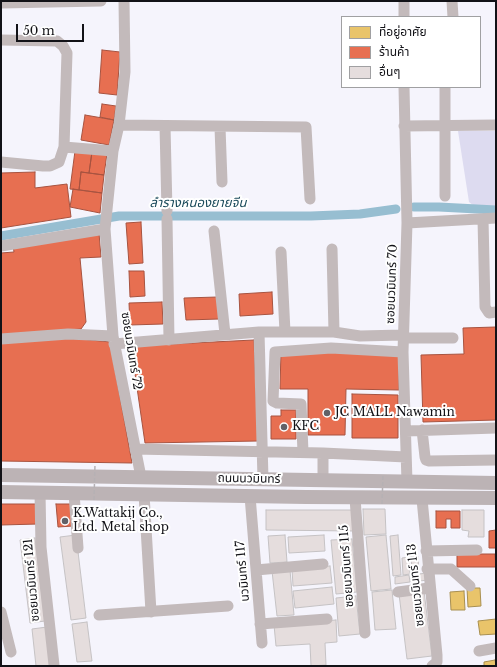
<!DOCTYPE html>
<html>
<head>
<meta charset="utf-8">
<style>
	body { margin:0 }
	#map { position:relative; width:497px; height:667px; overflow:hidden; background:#f5f4fc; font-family:"Libre Baskerville","Noto Sans Thai",serif }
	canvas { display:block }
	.frame { position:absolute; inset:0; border:2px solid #121217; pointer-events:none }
	.legend { position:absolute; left:341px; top:16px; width:140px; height:72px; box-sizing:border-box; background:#fff; border:1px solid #a0a0a2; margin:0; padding:5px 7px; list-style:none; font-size:12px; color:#121217 }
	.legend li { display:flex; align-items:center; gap:8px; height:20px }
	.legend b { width:20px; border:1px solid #a0a0a2 }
	.scale { position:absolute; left:16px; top:24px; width:68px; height:18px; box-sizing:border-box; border:2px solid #121217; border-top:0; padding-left:5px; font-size:12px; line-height:14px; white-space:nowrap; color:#121217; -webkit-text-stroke:3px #fff; paint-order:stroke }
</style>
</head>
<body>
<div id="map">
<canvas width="497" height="667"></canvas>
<div class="frame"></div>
<ul class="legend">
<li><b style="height:11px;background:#e9c46a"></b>ที่อยู่อาศัย</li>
<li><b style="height:11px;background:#e76f51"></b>ร้านค้า</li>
<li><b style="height:11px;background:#e5dddd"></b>อื่นๆ</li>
</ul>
<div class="scale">50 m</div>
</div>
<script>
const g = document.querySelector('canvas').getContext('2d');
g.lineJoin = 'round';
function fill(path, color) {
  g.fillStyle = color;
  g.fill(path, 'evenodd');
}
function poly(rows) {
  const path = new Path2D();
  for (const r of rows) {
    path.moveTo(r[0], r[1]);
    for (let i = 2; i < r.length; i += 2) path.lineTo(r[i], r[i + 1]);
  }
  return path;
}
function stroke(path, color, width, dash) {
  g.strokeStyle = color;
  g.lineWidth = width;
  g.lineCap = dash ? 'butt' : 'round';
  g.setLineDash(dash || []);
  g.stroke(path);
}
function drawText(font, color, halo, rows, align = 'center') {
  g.font = font + ' "Libre Baskerville","Noto Sans Thai",serif';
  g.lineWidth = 4;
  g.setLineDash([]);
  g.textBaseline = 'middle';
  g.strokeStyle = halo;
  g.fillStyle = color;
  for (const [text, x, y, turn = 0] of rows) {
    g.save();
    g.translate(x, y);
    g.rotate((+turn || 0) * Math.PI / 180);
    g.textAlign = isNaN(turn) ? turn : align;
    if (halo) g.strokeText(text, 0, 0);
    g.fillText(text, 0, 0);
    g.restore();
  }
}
fill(poly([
	[458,131,496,131,496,223,469,202]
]), '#dddbf0');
const homes = poly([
	[467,588,480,588,481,606,468,607,467,588],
	[464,591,465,610,451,610,450,592,464,591],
	[496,619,496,634,480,635,478,621,496,619],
	[495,660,496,666,484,666,484,662,495,660]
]);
fill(homes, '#e9c46a');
stroke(homes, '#a88f51', 1);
const shops = poly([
	[102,50,120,52,117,95,99,93,102,50],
	[102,104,116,106,114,120,100,117,102,104],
	[85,115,114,120,109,145,81,140,85,115],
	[75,151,92,152,89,173,81,172,79,190,70,189,75,151],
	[92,152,107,154,104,175,89,173,92,152],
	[35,172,35,188,67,184,71,217,1,228,1,173,35,172],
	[81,172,104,175,102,193,79,190,81,172],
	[73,189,102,193,100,213,70,207,73,189],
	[141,222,143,263,129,264,126,223,141,222],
	[99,233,101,257,80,258,86,322,81,329,1,335,1,253,14,252,13,245,99,233],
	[129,271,144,271,145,296,130,297,129,271],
	[272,292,273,314,240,316,239,294,272,292],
	[218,297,219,319,186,320,184,298,218,297],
	[162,302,163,324,130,325,129,303,162,302],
	[496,327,496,420,423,422,421,355,464,354,463,328,496,327],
	[52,336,110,342,132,463,1,461,1,343,52,336],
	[254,340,258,441,145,443,131,346,254,340],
	[281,351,399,353,399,390,346,389,345,435,308,435,308,389,280,389,281,351],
	[352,394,398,395,398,438,352,438,352,394],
	[281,410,296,410,296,439,271,439,271,416,281,416,281,410],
	[1,504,38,504,38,524,1,525,1,504],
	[56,504,73,504,73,526,58,527,56,504],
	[436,511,460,511,460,528,451,528,451,519,446,519,446,528,436,528,436,511],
	[496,530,496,548,489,548,489,531,496,530],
	[457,554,495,554,496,567,457,567,457,554]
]);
fill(shops, '#e76f51');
stroke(shops, '#a75340', 1);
stroke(poly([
	[414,207,439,207,496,210],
	[1,236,119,216,311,216,360,214,396,209]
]), '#97bed1', 9);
const building = poly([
	[363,509,385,509,386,534,364,535,363,509],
	[266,510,353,510,353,531,266,530,266,510],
	[462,510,484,510,484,537,468,537,469,531,462,530,462,510],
	[76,535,86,618,71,620,60,537,76,535],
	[285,535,287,562,270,563,268,536,285,535],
	[324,535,325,551,289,553,288,537,324,535],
	[386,535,391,589,371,591,366,537,386,535],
	[398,535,401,575,393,576,390,536,398,535],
	[35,538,45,621,30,623,20,540,35,538],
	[352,539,357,592,336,594,331,540,352,539],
	[411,556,418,556,419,573,412,573,411,556],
	[409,557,410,574,403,575,402,558,409,557],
	[330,566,332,583,293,586,292,569,330,566],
	[290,570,294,615,277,616,272,571,290,570],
	[427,573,428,580,411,582,411,575,427,573],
	[409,575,410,582,395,584,395,577,409,575],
	[332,587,334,604,295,608,293,591,332,587],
	[392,590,396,629,375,630,372,592,392,590],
	[424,591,432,656,407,659,399,594,424,591],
	[356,596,360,634,339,636,336,598,356,596],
	[336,620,337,642,325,643,326,665,311,666,310,644,276,646,274,625,336,620],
	[87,622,92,661,77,662,72,624,87,622],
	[47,627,51,666,36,666,32,629,47,627]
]);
fill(building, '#e5dddd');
stroke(building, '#c5c2c4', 1);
stroke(poly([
	[124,1,125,72,119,125,113,151,105,229,113,336,141,477],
	[452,1,453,17],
	[1,3,101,1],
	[404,17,404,1],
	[1,40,57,41,63,46,67,53,64,147,59,162,50,166,43,166,1,162],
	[404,87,407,223,403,352,407,482],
	[119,125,306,127,310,199],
	[165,126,167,211],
	[404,126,496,125],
	[220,127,222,182],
	[64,147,113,151],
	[445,196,445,87],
	[167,219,169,340],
	[483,219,485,307,489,313,496,312],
	[407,223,496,218],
	[214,231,225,334],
	[1,246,105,229],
	[332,249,334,332],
	[281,252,285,332],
	[259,332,263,479],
	[403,338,453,338],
	[1,339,68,334,113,336],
	[114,344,259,332,334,332,360,336,403,335],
	[422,430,425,457,426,460,429,461,496,460],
	[406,431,496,428],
	[135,449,323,453,323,480],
	[303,452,301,404,277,403,273,401,275,352,331,348,403,352],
	[323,453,406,457],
	[40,492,41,547,54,665],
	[74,493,78,548],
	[144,494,151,612],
	[250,496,262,643],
	[355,498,365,633],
	[422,499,437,655,437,662,432,666],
	[426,551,477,550],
	[427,569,451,569,470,586],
	[256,570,323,564],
	[398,592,429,588],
	[1,612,11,652],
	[99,615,228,606],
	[260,624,327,619],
	[479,651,496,648]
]), '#c3babb', 11);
stroke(poly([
	[1,475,496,483],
	[1,492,306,497,496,498]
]), '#bcb3b5', 14);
stroke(poly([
	[94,500,95,464],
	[382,504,383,475]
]), '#b6b1b4', 1.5, [4, 2]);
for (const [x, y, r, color] of [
	[327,413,4,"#616167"],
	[284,427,4,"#616167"],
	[65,521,4,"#616167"]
]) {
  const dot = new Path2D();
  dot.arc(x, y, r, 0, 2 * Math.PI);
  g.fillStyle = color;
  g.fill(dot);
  stroke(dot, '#fff', 1.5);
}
drawText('12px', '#121217', '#fff', [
	["ซอยนวมินทร์ 70",392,284,-88],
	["ซอยนวมินทร์ 72",131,351,81],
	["ถนนนวมินทร์",249,479,1],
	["ซอยนวมินทร์ 115",347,566,-94],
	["นวมินทร์ 117",243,571,-95],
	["ซอยนวมินทร์ 121",32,580,-95],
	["ซอยนวมินทร์ 113",416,585,-96]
]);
drawText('12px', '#121217', '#fff', [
	["JC MALL Nawamin",335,413],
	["KFC",292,427],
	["K.Wattakij Co.,",73,514],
	["Ltd. Metal shop",73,528]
], 'left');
drawText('italic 13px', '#1a4a5b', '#fff', [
	["ลำรางหนองยายจีน",198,203]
]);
</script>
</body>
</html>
